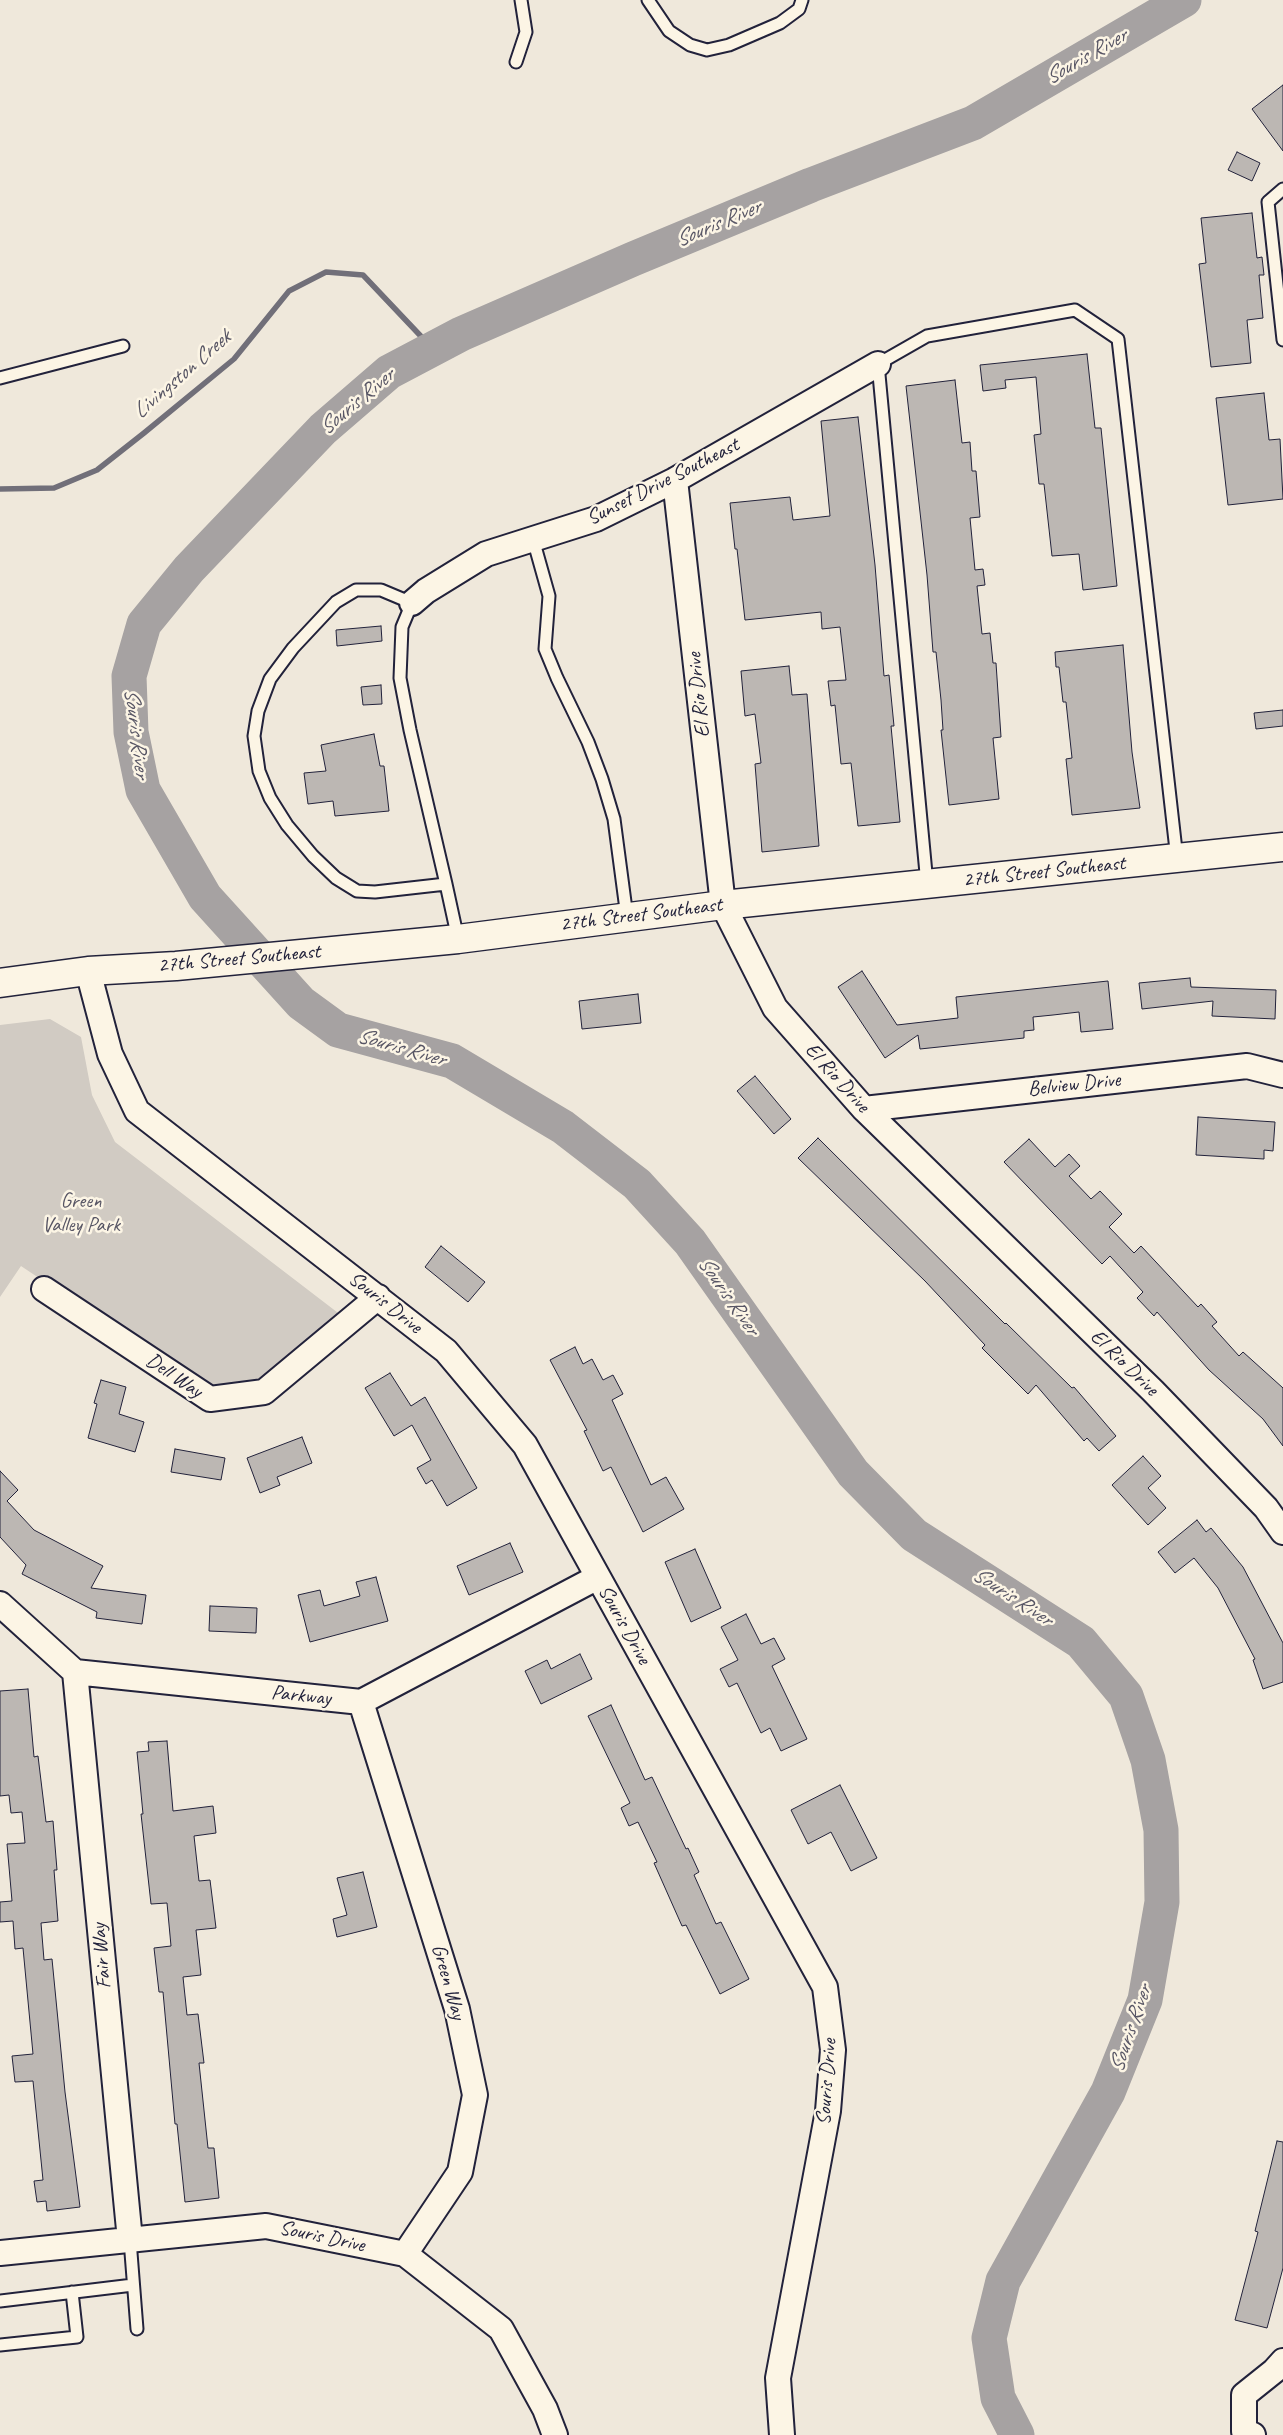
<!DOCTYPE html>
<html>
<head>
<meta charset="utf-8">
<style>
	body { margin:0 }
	canvas { display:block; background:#efe8db }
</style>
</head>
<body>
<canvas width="1283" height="2435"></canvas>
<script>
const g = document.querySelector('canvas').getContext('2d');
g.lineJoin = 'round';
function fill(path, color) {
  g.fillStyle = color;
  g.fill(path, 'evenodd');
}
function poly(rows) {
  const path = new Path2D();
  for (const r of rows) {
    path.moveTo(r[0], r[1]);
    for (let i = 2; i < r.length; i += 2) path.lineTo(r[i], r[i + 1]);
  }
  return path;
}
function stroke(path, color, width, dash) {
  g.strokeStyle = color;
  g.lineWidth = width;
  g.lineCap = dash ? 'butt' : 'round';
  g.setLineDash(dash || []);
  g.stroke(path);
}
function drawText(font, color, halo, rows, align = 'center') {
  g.font = font + ' Caveat,sans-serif';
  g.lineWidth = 5;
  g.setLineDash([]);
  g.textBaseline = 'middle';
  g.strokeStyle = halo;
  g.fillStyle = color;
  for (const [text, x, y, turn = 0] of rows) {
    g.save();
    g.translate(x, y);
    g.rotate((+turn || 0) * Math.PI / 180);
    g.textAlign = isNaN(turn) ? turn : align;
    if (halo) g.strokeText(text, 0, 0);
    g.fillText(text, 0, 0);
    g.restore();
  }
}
fill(poly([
	[50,1019,81,1037,92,1095,115,1142,346,1319,265,1387,212,1394,21,1266,0,1297,0,1025]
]), '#d1cbc3');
stroke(poly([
	[0,489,54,488,97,470,144,433,234,359,289,291,326,272,363,275,433,349]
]), '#716f79', 5.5);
stroke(poly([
	[1017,2435,998,2398,989,2338,1003,2281,1108,2092,1145,2000,1162,1902,1161,1830,1148,1760,1126,1696,1081,1642,914,1535,853,1473,690,1242,637,1184,563,1127,452,1061,338,1030,301,1003,205,897,143,790,131,732,129,676,144,624,189,569,323,429,389,372,461,334,633,259,811,185,973,123,1184,0]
]), '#a6a2a2', 35);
const building = poly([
	[1283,85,1283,151,1252,109,1283,85],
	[1237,152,1260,163,1252,181,1228,170,1237,152],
	[1252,213,1257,258,1262,257,1264,275,1259,275,1263,318,1247,320,1251,363,1211,367,1199,264,1206,263,1201,218,1252,213],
	[1087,354,1095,428,1101,428,1117,586,1083,590,1079,554,1052,556,1044,484,1039,484,1034,435,1041,434,1036,377,1005,380,1006,388,983,391,980,365,1087,354],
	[955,380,962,443,970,442,972,471,976,471,980,517,970,518,975,570,983,569,985,585,977,586,982,634,990,633,993,663,996,663,1001,737,993,738,999,799,949,805,941,730,943,730,941,700,936,652,933,652,927,575,906,386,955,380],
	[1264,393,1269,440,1280,439,1283,499,1228,505,1216,398,1264,393],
	[858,417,875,565,884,676,889,675,894,726,891,726,900,822,858,826,851,763,841,764,835,705,831,706,828,681,846,680,840,627,822,629,821,612,745,620,737,549,735,549,730,503,790,497,793,520,830,516,821,421,858,417],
	[381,626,382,641,337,646,336,630,381,626],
	[1123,645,1132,752,1140,808,1072,815,1066,759,1072,758,1066,702,1063,702,1059,667,1056,667,1055,652,1123,645],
	[789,666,792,695,807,694,819,846,762,852,755,764,761,763,755,714,745,716,741,671,789,666],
	[381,685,382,704,363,705,361,687,381,685],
	[1283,710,1283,726,1256,729,1254,713,1283,710],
	[374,734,380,766,384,766,389,811,335,816,333,801,308,804,304,773,326,771,321,745,374,734],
	[862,971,897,1025,958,1018,956,997,1108,981,1113,1029,1081,1032,1079,1012,1053,1015,1033,1017,1034,1030,1024,1031,1024,1038,920,1049,918,1035,885,1058,838,987,862,971],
	[1190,978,1191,987,1276,990,1275,1019,1212,1016,1213,1001,1142,1009,1139,983,1190,978],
	[638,994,641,1023,582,1029,579,1001,638,994],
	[755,1076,791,1119,774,1134,737,1091,755,1076],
	[1198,1117,1275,1122,1273,1151,1264,1150,1264,1159,1196,1155,1198,1117],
	[818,1138,1005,1324,1006,1323,1072,1388,1074,1387,1116,1436,1099,1451,1087,1438,1084,1441,1036,1385,1028,1394,982,1348,985,1345,925,1281,798,1158,818,1138],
	[1029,1139,1055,1167,1069,1154,1080,1166,1069,1176,1091,1199,1100,1191,1122,1214,1109,1227,1134,1253,1141,1246,1198,1307,1201,1304,1217,1322,1212,1326,1239,1356,1243,1352,1283,1388,1283,1446,1263,1419,1209,1370,1157,1312,1154,1316,1137,1298,1143,1292,1110,1256,1102,1264,1004,1162,1029,1139],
	[441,1246,485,1282,468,1302,425,1267,441,1246],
	[575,1347,583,1364,592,1359,603,1380,613,1375,623,1394,612,1400,651,1485,666,1477,684,1509,643,1532,611,1467,603,1471,584,1431,587,1430,550,1360,575,1347],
	[390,1373,411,1406,425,1397,477,1488,447,1506,432,1480,426,1484,417,1468,431,1460,412,1425,394,1436,365,1388,390,1373],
	[101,1380,126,1387,119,1414,144,1422,135,1452,88,1438,97,1404,94,1403,101,1380],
	[302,1437,312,1463,277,1477,280,1485,260,1493,247,1458,302,1437],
	[175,1449,225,1458,221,1480,171,1472,175,1449],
	[1143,1456,1161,1476,1148,1488,1166,1508,1148,1525,1112,1485,1143,1456],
	[0,1471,18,1490,7,1501,34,1530,103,1566,91,1588,146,1595,142,1624,96,1618,97,1612,22,1574,26,1565,0,1537,0,1471],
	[1197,1520,1206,1532,1211,1528,1243,1567,1283,1643,1283,1682,1263,1689,1253,1660,1255,1659,1218,1588,1194,1558,1175,1573,1158,1552,1197,1520],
	[510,1543,523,1572,469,1595,457,1566,510,1543],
	[695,1549,721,1608,691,1622,665,1562,695,1549],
	[376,1577,388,1621,310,1642,298,1595,320,1590,324,1606,360,1596,356,1582,376,1577],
	[210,1606,257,1608,256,1633,209,1631,210,1606],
	[746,1614,761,1644,774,1638,785,1659,772,1666,807,1739,781,1751,770,1728,761,1733,737,1683,729,1687,720,1669,738,1660,721,1627,746,1614],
	[580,1654,592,1679,541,1704,525,1671,547,1660,551,1669,580,1654],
	[28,1689,34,1757,38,1756,46,1822,53,1821,57,1870,54,1870,58,1921,41,1923,44,1960,52,1959,65,2092,80,2207,47,2211,46,2201,37,2202,34,2181,43,2180,33,2081,15,2082,12,2056,33,2054,23,1948,15,1949,13,1921,0,1922,0,1902,12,1901,7,1844,25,1843,22,1812,11,1813,9,1795,0,1796,0,1691,28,1689],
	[611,1705,645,1780,652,1777,686,1849,688,1848,699,1872,694,1875,716,1924,721,1922,749,1979,720,1994,686,1925,682,1926,654,1863,657,1862,638,1822,629,1826,621,1808,630,1803,588,1716,611,1705],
	[167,1741,173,1811,213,1806,216,1833,194,1836,199,1881,210,1880,216,1928,196,1930,201,1975,183,1977,187,2015,198,2014,204,2063,199,2063,208,2148,214,2148,219,2198,185,2202,177,2124,175,2124,163,1992,159,1992,154,1948,171,1946,167,1903,151,1904,141,1814,143,1814,137,1752,149,1751,148,1742,167,1741],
	[840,1785,877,1858,851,1871,831,1832,808,1844,791,1810,840,1785],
	[363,1872,377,1927,337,1937,333,1919,347,1915,337,1878,363,1872],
	[1277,2141,1283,2142,1283,2268,1267,2328,1235,2320,1258,2232,1255,2231,1277,2141]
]);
fill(building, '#bcb7b3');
stroke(building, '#22223b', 1);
const service = poly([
	[648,0,669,31,690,45,707,50,729,45,780,23,799,9,802,0],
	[516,62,526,32,521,0],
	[1283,189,1268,202,1283,340],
	[0,378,123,346],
	[533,539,549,596,545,649,557,678,588,742,602,779,614,819,627,917],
	[446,884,375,892,357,891,336,878,313,856,287,825,270,798,259,771,254,736,258,711,270,679,293,648,336,602,356,590,381,590,412,603,402,627,400,678,410,730,446,884,458,939],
	[927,884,878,364,927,336,1075,310,1118,339,1177,859],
	[130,2240,137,2329],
	[0,2301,133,2285],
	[0,2345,77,2337,72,2292]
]);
const minor = poly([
	[675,480,723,905,775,1008,864,1109,1153,1391,1266,1508,1283,1532],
	[412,603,426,591,486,554,596,519,675,480,878,364],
	[88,971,110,1054,137,1111,446,1351,525,1445,825,1987,833,2050,828,2111,778,2378,782,2435],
	[864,1109,1247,1066,1283,1075],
	[44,1289,210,1399,264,1392,378,1297],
	[0,1604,75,1672,361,1702,598,1577],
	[75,1672,130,2240],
	[361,1702,457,2009,475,2095,460,2172,405,2254],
	[0,2253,266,2226,405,2254,501,2329,545,2409,555,2435],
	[1253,2435,1244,2431,1244,2395,1274,2371,1283,2361]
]);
const tertiary = poly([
	[0,983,88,971,176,966,458,939,723,905,1283,847]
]);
stroke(service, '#22223b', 15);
stroke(minor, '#22223b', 28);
stroke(tertiary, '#22223b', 31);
stroke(service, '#fcf5e5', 11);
stroke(minor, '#fcf5e5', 24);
stroke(tertiary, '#fcf5e5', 28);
drawText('21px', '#22223b', '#fcf5e5', [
	["Sunset Drive Southeast",663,482,-27],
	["El Rio Drive",699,695,-96],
	["27th Street Southeast",1044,872,-6],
	["27th Street Southeast",641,915,-7],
	["27th Street Southeast",239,959,-5],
	["El Rio Drive",837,1078,48],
	["Belview Drive",1074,1085,-6],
	["Souris Drive",385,1303,38],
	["El Rio Drive",1124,1363,44],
	["Dell Way",174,1376,34],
	["Souris Drive",624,1625,61],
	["Parkway",301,1696,6],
	["Fair Way",102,1956,-95],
	["Green Way",448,1982,74],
	["Souris Drive",827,2082,-86],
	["Souris Drive",322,2237,12]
]);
drawText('21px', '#575564', '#fcf5e5', [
	["Green",81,1201],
	["Valley Park",81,1225]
]);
drawText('italic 22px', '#575564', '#fcf5e5', [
	["Souris River",1086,57,-30],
	["Souris River",718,224,-23],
	["Livingston Creek",182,375,-41],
	["Souris River",357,402,-40],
	["Souris River",136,733,83],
	["Souris River",401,1048,16],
	["Souris River",728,1296,55],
	["Souris River",1012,1597,33],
	["Souris River",1131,2029,-71]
]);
</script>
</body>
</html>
